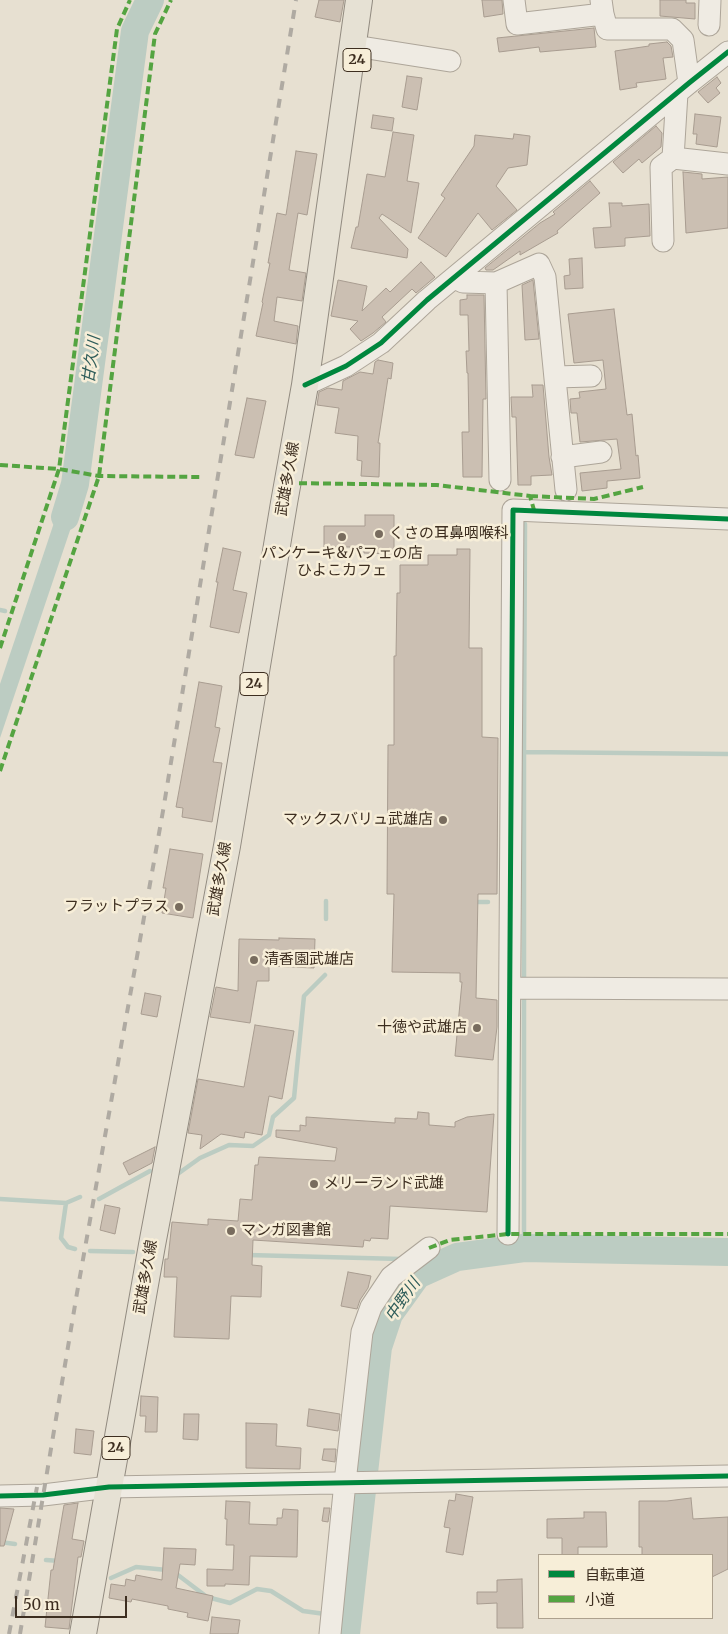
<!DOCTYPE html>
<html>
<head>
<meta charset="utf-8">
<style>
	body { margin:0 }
	#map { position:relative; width:728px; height:1634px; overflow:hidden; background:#e7e0d1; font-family:Merriweather,"Noto Sans JP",serif }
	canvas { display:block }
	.legend { position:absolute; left:538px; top:1554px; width:175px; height:65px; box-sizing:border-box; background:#f7eed8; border:1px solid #ada18e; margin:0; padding:6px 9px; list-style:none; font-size:15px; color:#3d2e20 }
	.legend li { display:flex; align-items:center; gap:10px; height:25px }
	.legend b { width:25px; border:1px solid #ada18e }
	.scale { position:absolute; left:15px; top:1596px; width:112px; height:22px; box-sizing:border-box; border:2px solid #3d2e20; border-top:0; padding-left:6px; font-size:15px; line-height:18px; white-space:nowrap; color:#3d2e20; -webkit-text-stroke:4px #f7eed8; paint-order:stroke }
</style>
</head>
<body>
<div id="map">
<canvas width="728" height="1634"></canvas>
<ul class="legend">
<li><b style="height:6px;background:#00873e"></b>自転車道</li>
<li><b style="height:6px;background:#54a441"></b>小道</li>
</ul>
<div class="scale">50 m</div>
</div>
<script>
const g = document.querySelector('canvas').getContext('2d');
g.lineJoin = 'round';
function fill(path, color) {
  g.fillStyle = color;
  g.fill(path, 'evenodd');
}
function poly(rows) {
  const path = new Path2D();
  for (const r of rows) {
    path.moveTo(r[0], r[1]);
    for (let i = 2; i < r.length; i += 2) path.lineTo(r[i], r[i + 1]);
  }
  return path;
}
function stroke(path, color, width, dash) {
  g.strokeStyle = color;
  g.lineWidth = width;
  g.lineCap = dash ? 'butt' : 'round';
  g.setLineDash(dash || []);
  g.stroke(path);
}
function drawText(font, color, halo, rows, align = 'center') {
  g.font = font + ' Merriweather,"Noto Sans JP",serif';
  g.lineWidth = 5;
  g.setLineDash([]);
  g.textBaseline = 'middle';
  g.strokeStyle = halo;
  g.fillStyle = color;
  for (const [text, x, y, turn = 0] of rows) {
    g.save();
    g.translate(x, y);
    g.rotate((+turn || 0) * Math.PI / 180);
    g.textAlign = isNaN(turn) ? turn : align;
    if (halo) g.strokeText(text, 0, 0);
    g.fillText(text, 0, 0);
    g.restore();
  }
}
fill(poly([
	[68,481,86,483,0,738,0,684]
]), '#bcccc2');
stroke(poly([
	[0,610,5,611],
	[524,752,525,524],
	[472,902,488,902],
	[326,919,326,901],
	[524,982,524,752,728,754],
	[179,1173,200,1158,229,1145,253,1146,269,1135,273,1117,294,1098,304,996,325,975],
	[0,1199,66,1203,61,1238,68,1247,75,1249],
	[99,1199,150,1171],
	[66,1203,80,1197],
	[524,1248,524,994],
	[90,1251,133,1252],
	[248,1255,401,1259],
	[0,1542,15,1544],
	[46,1560,60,1561],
	[174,1572,207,1597,230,1603,257,1589,271,1591,303,1611,325,1614],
	[111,1578,136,1567,167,1570]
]), '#bcccc2', 4.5);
stroke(poly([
	[65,517,75,484,135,31,150,0],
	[346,1634,378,1347,389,1314,417,1275,457,1257,524,1248,728,1252]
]), '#bcccc2', 28);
const building = poly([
	[319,0,344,0,340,22,315,17,319,0],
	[482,0,502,0,503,14,484,17,482,0],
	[660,0,686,0,686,3,695,3,695,19,660,16,660,0],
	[594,28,596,47,540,52,539,47,499,52,497,38,594,28],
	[667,42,671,46,673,57,663,58,666,79,636,83,637,87,620,90,615,51,649,46,649,44,667,42],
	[407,76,422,78,417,110,402,107,407,76],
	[717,77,721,83,716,88,720,93,708,103,698,92,717,77],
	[695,114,721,117,717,147,696,144,697,134,693,134,695,114],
	[373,115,394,118,392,131,371,128,373,115],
	[656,126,662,133,661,147,642,163,639,159,623,173,613,162,656,126],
	[393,132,414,135,407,181,419,183,411,233,382,214,379,218,408,249,407,258,351,248,356,227,358,227,367,174,385,177,393,132],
	[514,134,530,136,527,165,508,168,496,186,517,210,492,230,478,213,446,257,418,238,445,198,441,195,474,146,475,135,513,139,514,134],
	[296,151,317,154,307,215,298,213,289,270,306,273,302,301,277,297,274,321,298,326,296,344,256,336,263,303,262,302,270,263,268,263,277,213,286,215,296,151],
	[683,172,702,174,702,179,728,177,728,228,686,233,683,172],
	[590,181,600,193,557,231,558,233,520,255,520,251,493,270,486,270,485,268,540,223,555,214,553,212,590,181],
	[609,203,622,203,622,206,649,204,650,236,625,238,625,246,595,248,593,228,611,227,609,203],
	[582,258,583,288,565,289,564,276,570,275,569,259,582,258],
	[421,262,435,277,416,293,412,289,382,317,386,322,373,333,361,341,350,329,358,321,331,316,338,280,367,286,362,311,386,288,390,292,421,262],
	[533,280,539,339,525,340,522,285,533,280],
	[467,295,484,295,486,399,483,399,482,477,463,477,462,432,469,432,468,373,467,373,466,351,469,351,468,315,460,315,460,300,467,299,467,295],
	[614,309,627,415,632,414,636,456,638,455,640,478,607,481,607,488,582,491,580,473,621,469,617,439,580,442,577,413,571,413,570,399,580,398,579,392,606,389,603,360,574,363,568,314,614,309],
	[378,360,393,363,391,379,388,378,378,443,380,443,379,477,361,476,362,461,357,460,358,436,335,433,339,408,317,405,319,392,328,388,342,390,343,381,360,372,373,374,375,362,378,360],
	[532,385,543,385,549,457,552,475,531,476,531,485,518,485,516,417,512,417,511,397,533,397,532,385],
	[247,398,266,401,254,458,235,455,247,398],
	[365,515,394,515,394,554,364,553,364,547,324,547,324,526,365,526,365,515],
	[223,548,241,552,233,590,247,593,239,633,210,627,218,582,216,582,223,548],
	[457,549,470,549,469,648,482,648,482,737,498,738,497,894,478,894,476,998,497,1000,497,1027,493,1060,455,1056,462,982,460,982,460,973,392,972,394,894,387,894,388,745,394,745,394,656,396,656,397,593,400,593,400,565,428,565,428,555,457,555,457,549],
	[199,682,222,686,215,727,220,728,213,762,222,763,212,822,182,817,183,808,176,807,199,682],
	[170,849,203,854,193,918,162,913,166,888,163,888,170,849],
	[279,938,315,939,314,968,269,966,269,981,257,981,250,1023,210,1017,216,987,238,991,239,939,279,940,279,938],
	[145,993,161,996,157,1017,141,1014,145,993],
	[255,1025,294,1031,282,1099,269,1096,262,1135,245,1132,244,1138,221,1134,200,1149,202,1135,188,1133,198,1079,244,1087,255,1025],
	[418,1112,429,1113,429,1125,455,1127,455,1122,467,1117,494,1114,487,1212,390,1206,388,1239,371,1238,370,1241,364,1240,363,1247,253,1240,252,1265,262,1266,261,1297,231,1296,229,1339,174,1337,177,1277,164,1277,165,1259,168,1259,172,1222,208,1225,208,1219,238,1221,240,1199,252,1200,255,1165,258,1165,259,1157,335,1161,337,1148,276,1137,276,1130,300,1131,300,1125,306,1126,306,1117,395,1123,395,1118,417,1119,418,1112],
	[155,1147,152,1163,129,1175,123,1163,155,1147],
	[105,1205,120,1208,115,1234,100,1230,105,1205],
	[348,1272,371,1276,368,1288,360,1300,357,1309,341,1306,348,1272],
	[141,1396,158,1397,157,1432,145,1432,146,1416,140,1416,141,1396],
	[309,1409,340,1414,338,1431,307,1426,309,1409],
	[184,1414,199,1414,198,1440,183,1439,184,1414],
	[246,1423,277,1424,276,1446,301,1448,300,1469,246,1468,246,1423],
	[76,1429,94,1431,91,1455,74,1453,76,1429],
	[324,1449,336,1449,335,1462,322,1460,324,1449],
	[456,1494,473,1497,463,1555,446,1552,450,1528,444,1527,449,1500,455,1501,456,1494],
	[691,1498,693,1519,728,1517,728,1569,712,1577,712,1555,642,1555,642,1547,639,1547,639,1501,667,1501,691,1498],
	[226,1501,250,1502,249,1524,277,1525,277,1518,282,1518,283,1509,298,1510,297,1557,250,1556,249,1585,225,1584,225,1586,207,1586,207,1569,233,1570,234,1545,226,1545,227,1519,225,1519,226,1501],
	[78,1503,72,1539,84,1541,81,1557,78,1557,69,1629,45,1627,51,1570,53,1570,64,1505,78,1503],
	[0,1508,14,1509,4,1546,0,1546,0,1508],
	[324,1508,330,1508,328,1522,322,1521,324,1508],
	[584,1512,606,1512,607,1547,578,1547,578,1555,562,1555,562,1538,547,1538,547,1519,584,1518,584,1512],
	[164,1548,196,1549,195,1565,180,1564,176,1588,213,1596,208,1621,187,1617,188,1613,168,1609,168,1606,132,1599,131,1602,109,1598,111,1584,125,1586,126,1579,135,1581,136,1575,162,1580,164,1548],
	[522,1579,523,1628,497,1628,497,1603,477,1604,477,1592,497,1592,497,1580,522,1579],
	[212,1617,240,1620,238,1634,210,1634,212,1617]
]);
fill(building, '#cbbfb2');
stroke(building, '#a89c90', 1);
const minor = poly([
	[514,0,517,24,603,14],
	[601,0,603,14,607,29,672,29,683,40,689,83],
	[709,25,710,0],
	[361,47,450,61],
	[677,93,673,158,728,164],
	[663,241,661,167,673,158],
	[455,278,463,282,496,283,539,264,545,277,566,490],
	[496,283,500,480],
	[555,377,591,376],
	[305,385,346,366,381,343,427,300,689,83,728,52],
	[562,457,601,452],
	[511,988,728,989],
	[508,1234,513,510,728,519],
	[0,1496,43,1495,109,1487,728,1476],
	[330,1634,345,1482,362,1332,371,1307,391,1277,429,1248]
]);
const major = poly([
	[83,1634,152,1245,227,846,284,503,305,385,359,0]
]);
stroke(minor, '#ada599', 23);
stroke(major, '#928b80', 28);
stroke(minor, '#efebe3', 21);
stroke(major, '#e6e1d4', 26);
stroke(poly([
	[9,1634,37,1487],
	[20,1634,77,1293,163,811,296,0]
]), '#afaaa2', 4, [9, 9]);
stroke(poly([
	[0,465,59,469,99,476,200,477],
	[287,483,437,485,530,496,534,510],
	[530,496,594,499,643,487],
	[0,648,59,469,117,29,130,0],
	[0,771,99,476,155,34,171,0],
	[429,1248,450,1240,508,1234,728,1234]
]), '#54a441', 4, [8, 4]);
stroke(poly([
	[305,385,346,366,381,343,427,300,689,83,728,52],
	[508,1234,513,510,728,519],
	[0,1496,43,1495,109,1487,728,1476]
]), '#00873e', 5);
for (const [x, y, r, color] of [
	[379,534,5,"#786c5e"],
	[342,537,5,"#786c5e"],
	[443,820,5,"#786c5e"],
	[179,907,5,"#786c5e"],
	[254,960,5,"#786c5e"],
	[477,1028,5,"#786c5e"],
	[314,1184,5,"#786c5e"],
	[231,1231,5,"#786c5e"]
]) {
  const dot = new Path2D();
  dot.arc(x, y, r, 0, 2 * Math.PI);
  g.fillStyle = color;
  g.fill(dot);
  stroke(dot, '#f7eed8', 2);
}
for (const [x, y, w] of [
	[357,60,28],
	[254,684,28],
	[116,1448,28]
]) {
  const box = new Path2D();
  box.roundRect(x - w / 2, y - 11.5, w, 23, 4);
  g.fillStyle = '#f7eed8';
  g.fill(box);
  stroke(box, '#3d2e20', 1);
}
drawText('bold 14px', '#3d2e20', null, [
	["24",357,60],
	["24",254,684],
	["24",116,1448]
]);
drawText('15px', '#3d2e20', '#f7eed8', [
	["武雄多久線",288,479,-80],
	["武雄多久線",220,879,-80],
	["武雄多久線",146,1277,-80]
]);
drawText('15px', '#3d2e20', '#f7eed8', [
	["くさの耳鼻咽喉科",389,534],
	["パンケーキ&パフェの店",342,554,"center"],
	["ひよこカフェ",342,571,"center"],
	["マックスバリュ武雄店",433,820,"right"],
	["フラットプラス",169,907,"right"],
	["清香園武雄店",264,960],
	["十徳や武雄店",467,1028,"right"],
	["メリーランド武雄",324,1184],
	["マンガ図書館",241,1231]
], 'left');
drawText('italic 16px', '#2f5d5a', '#f7eed8', [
	["甘久川",92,360,-83],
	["中野川",403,1300,-55]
]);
</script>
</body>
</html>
